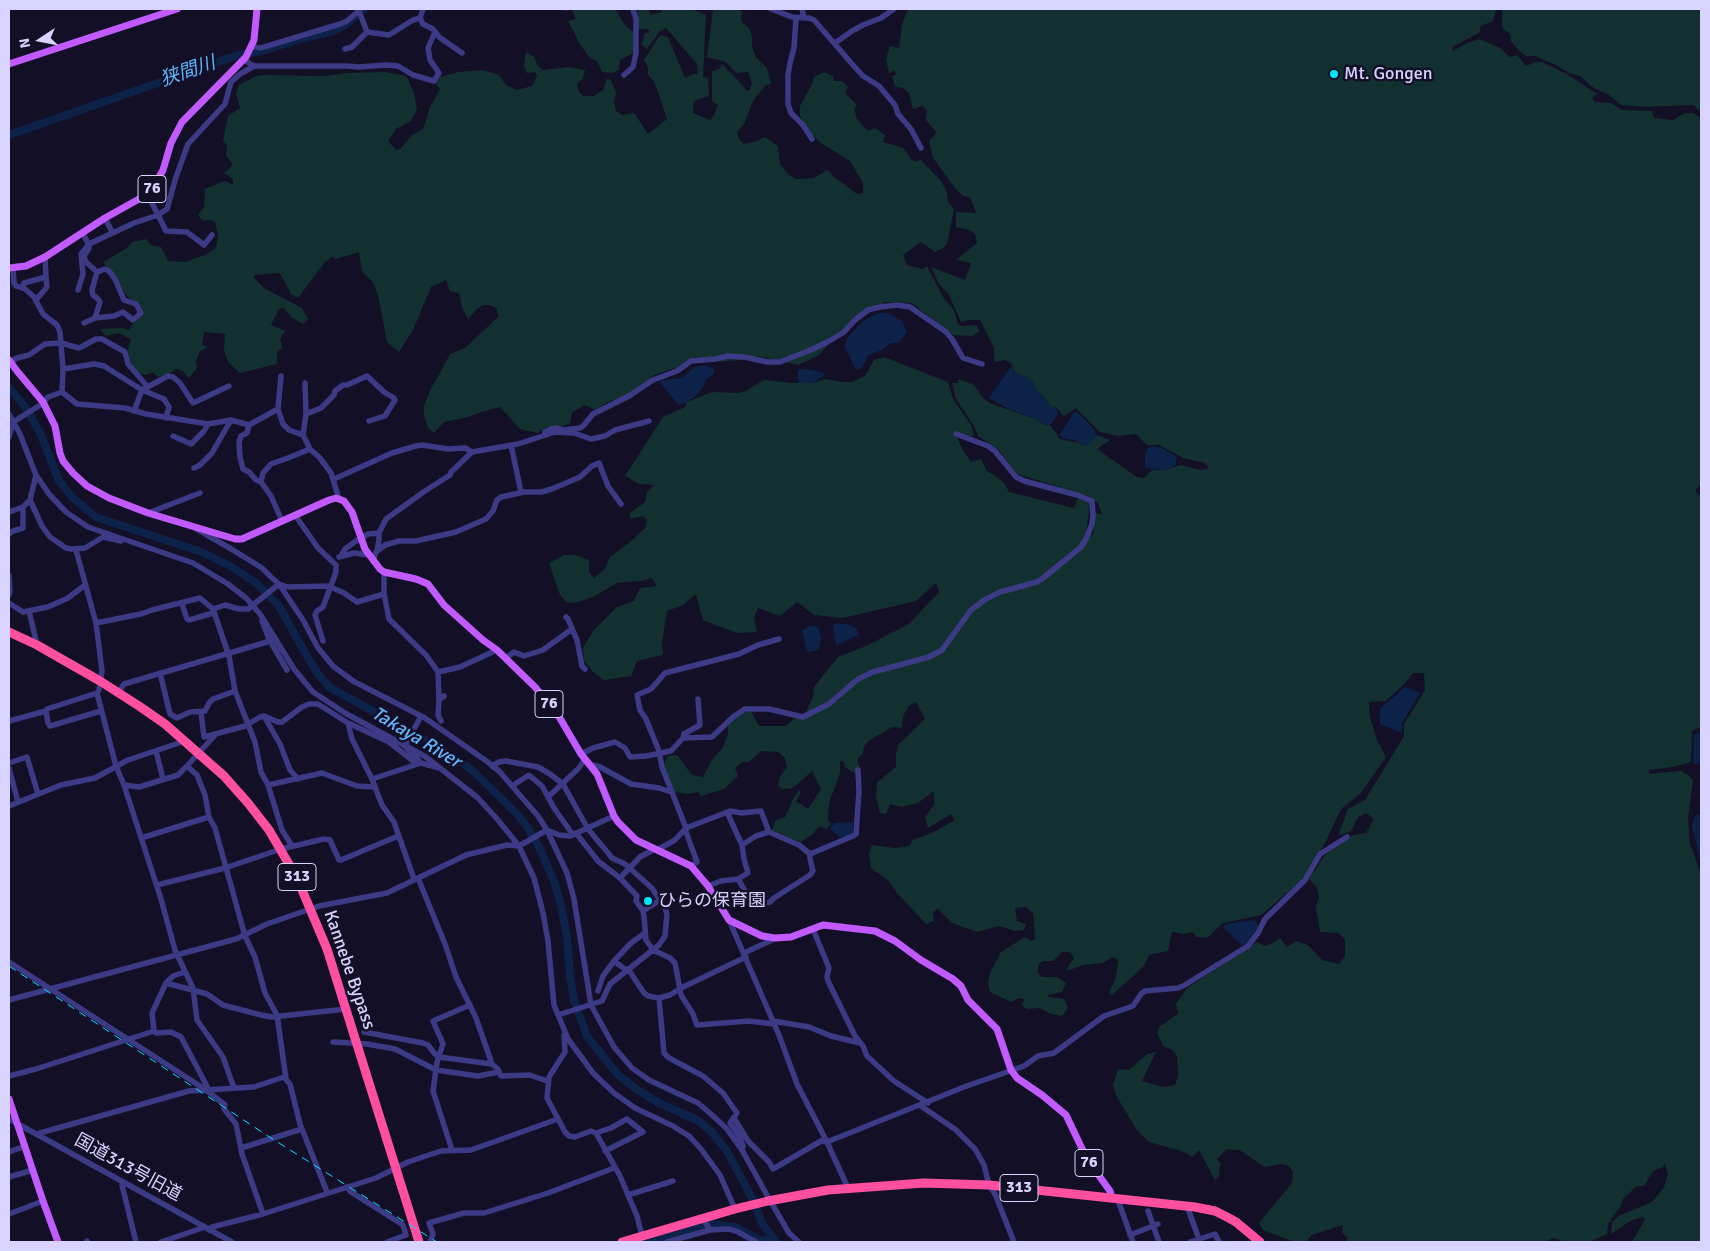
<!DOCTYPE html>
<html>
<head>
<meta charset="utf-8">
<style>
	body { margin:0 }
	#map { position:relative; width:1710px; height:1251px; overflow:hidden; background:#130f26; font-family:Signika,sans-serif }
	canvas { display:block }
	.frame { position:absolute; inset:0; border:10px solid #d9d4ff; pointer-events:none }
	.north { position:absolute; left:15px; top:15px; width:50px; height:50px; -webkit-text-stroke:4px #130f26; paint-order:stroke; rotate:259deg; font-size:14px; font-weight:700; line-height:20px; text-align:center; color:#d9d4ff }
	.north::after { content:''; display:block; margin:auto; width:18px; height:22px; background:#d9d4ff; clip-path:polygon(50% 0,100% 100%,50% 72%,0 100%) }
</style>
</head>
<body>
<div id="map">
<canvas width="1710" height="1251"></canvas>
<div class="frame"></div>
<div class="north">N</div>
</div>
<script>
const g = document.querySelector('canvas').getContext('2d');
g.lineJoin = 'round';
function fill(path, color) {
  g.fillStyle = color;
  g.fill(path, 'evenodd');
}
function poly(rows) {
  const path = new Path2D();
  for (const r of rows) {
    path.moveTo(r[0], r[1]);
    for (let i = 2; i < r.length; i += 2) path.lineTo(r[i], r[i + 1]);
  }
  return path;
}
function stroke(path, color, width, dash) {
  g.strokeStyle = color;
  g.lineWidth = width;
  g.lineCap = dash ? 'butt' : 'round';
  g.setLineDash(dash || []);
  g.stroke(path);
}
function drawText(font, color, halo, rows, align = 'center') {
  g.font = font + ' Signika,"Noto Sans JP",sans-serif';
  g.lineWidth = 5;
  g.setLineDash([]);
  g.textBaseline = 'middle';
  g.strokeStyle = halo;
  g.fillStyle = color;
  for (const [text, x, y, turn = 0] of rows) {
    g.save();
    g.translate(x, y);
    g.rotate((+turn || 0) * Math.PI / 180);
    g.textAlign = isNaN(turn) ? turn : align;
    if (halo) g.strokeText(text, 0, 0);
    g.fillText(text, 0, 0);
    g.restore();
  }
}
fill(poly([
	[563,9,615,9,625,25,634,33,635,52,620,60,619,70,612,73,602,72,597,61,590,58,581,46,568,21,576,19,572,10,564,11],
	[638,9,648,9,651,15,662,12,661,9,692,9,706,15,703,77,708,78,709,96,694,101,693,113,710,120,715,113,718,105,712,101,712,71,719,69,722,64,734,76,747,91,750,89,752,83,748,72,736,73,726,62,707,57,713,9,737,9,743,12,741,16,742,22,749,28,752,37,752,47,756,57,767,68,771,84,766,85,753,101,745,122,737,133,739,139,744,144,754,142,765,137,778,146,780,164,788,174,796,179,813,178,828,170,833,176,857,194,863,193,863,183,850,161,821,143,807,129,800,116,800,106,812,84,814,77,824,72,833,76,834,81,842,81,848,87,845,93,857,105,854,109,857,119,868,131,875,128,885,135,883,142,903,148,912,160,916,162,920,159,941,181,947,192,948,202,954,209,947,244,942,249,935,252,921,242,903,255,907,265,923,269,927,266,943,297,954,310,957,322,961,326,976,325,980,331,972,336,953,335,912,303,885,302,841,331,819,355,798,365,756,356,744,360,726,361,714,362,704,357,691,358,678,367,654,375,636,392,606,403,595,410,585,405,572,412,570,424,558,427,548,427,538,433,520,429,500,407,478,413,468,417,444,422,434,433,428,428,424,416,424,405,430,391,450,354,465,348,498,317,497,309,490,305,484,305,478,308,468,319,462,307,459,293,450,291,446,280,431,287,413,330,399,352,387,342,378,295,373,282,362,272,359,252,336,259,332,257,325,262,298,298,291,294,280,273,255,275,254,278,264,288,302,308,308,319,303,324,291,317,284,308,279,309,271,325,285,331,280,339,282,348,277,352,277,364,240,373,228,362,224,351,225,334,204,332,202,345,208,347,200,351,196,361,197,368,189,378,183,371,176,369,170,373,158,377,152,372,146,375,138,373,133,367,129,358,128,350,131,339,118,333,106,336,100,329,123,328,130,330,131,326,143,314,141,307,126,295,117,279,103,262,127,248,132,242,146,239,151,245,161,247,168,261,185,262,205,255,216,248,218,235,215,222,209,220,203,221,198,215,204,207,205,189,225,181,233,185,233,179,224,173,233,165,226,155,227,146,223,140,228,116,240,108,236,93,239,85,256,76,264,75,325,76,348,73,385,72,402,75,407,77,414,93,417,110,411,121,396,129,388,141,396,150,400,149,412,135,423,129,430,107,440,89,436,84,440,77,458,72,483,70,499,75,506,85,517,90,532,86,537,76,535,72,527,73,524,66,525,56,527,52,534,57,538,66,543,70,568,67,585,70,583,78,577,84,579,92,583,96,594,96,603,90,607,79,611,80,616,93,614,102,616,111,622,115,634,113,648,134,667,119,659,95,654,82,648,75,648,68,644,60,660,35,668,37,685,78,694,74,698,74,697,64,666,28,660,31,647,49,641,44,644,38,644,34,650,32,647,29,638,29],
	[908,9,1496,9,1493,21,1481,26,1479,33,1452,47,1453,51,1467,43,1480,39,1500,48,1510,57,1517,55,1526,66,1535,62,1542,62,1567,74,1597,94,1592,98,1595,102,1611,103,1622,110,1652,111,1654,118,1673,120,1685,113,1693,113,1701,118,1701,487,1700,485,1695,491,1701,496,1701,727,1692,731,1691,762,1673,767,1648,770,1650,774,1680,771,1688,775,1693,780,1688,819,1690,844,1701,874,1701,1242,1632,1242,1645,1219,1643,1217,1630,1221,1611,1234,1612,1222,1619,1216,1652,1202,1664,1187,1668,1174,1665,1163,1663,1167,1653,1171,1644,1186,1637,1186,1623,1199,1620,1207,1608,1224,1607,1234,1590,1242,1565,1242,1553,1238,1545,1242,1345,1242,1348,1238,1342,1233,1343,1225,1312,1235,1306,1242,1295,1242,1263,1230,1259,1223,1292,1183,1293,1172,1289,1166,1282,1164,1264,1167,1240,1150,1227,1149,1217,1159,1220,1163,1219,1176,1215,1180,1199,1150,1193,1157,1181,1151,1149,1142,1136,1129,1117,1097,1113,1085,1118,1069,1129,1070,1147,1054,1156,1052,1142,1081,1162,1087,1175,1085,1178,1075,1177,1056,1172,1050,1163,1046,1157,1033,1160,1026,1178,1014,1176,1004,1187,988,1257,942,1265,946,1275,942,1280,938,1287,947,1296,941,1308,945,1322,960,1339,964,1345,956,1345,940,1339,933,1320,932,1316,907,1319,897,1317,888,1309,879,1324,856,1335,846,1353,835,1366,833,1374,819,1366,813,1358,817,1351,831,1338,836,1348,809,1365,800,1404,736,1404,724,1425,690,1424,673,1413,673,1405,683,1386,701,1369,702,1370,717,1377,740,1386,757,1361,793,1341,809,1325,843,1307,873,1300,882,1261,915,1223,923,1207,938,1196,937,1193,932,1183,934,1172,932,1168,951,1149,955,1143,967,1112,995,1109,992,1116,978,1118,960,1113,957,1103,963,1083,965,1067,971,1067,968,1074,958,1070,952,1062,952,1053,961,1043,961,1038,965,1038,972,1042,977,1057,977,1066,983,1062,992,1048,995,1049,997,1064,999,1068,1008,1062,1016,1051,1014,1040,1008,1027,1009,1021,1005,1025,999,1019,998,1011,1002,990,992,988,983,990,973,1001,952,1025,937,1031,941,1035,939,1033,913,1026,907,1015,908,1017,921,1026,924,1024,930,1015,931,999,926,977,932,952,923,938,909,933,912,934,921,926,924,897,893,889,881,871,868,869,853,872,845,895,848,909,846,913,840,934,832,955,820,951,814,928,828,925,817,934,805,934,791,918,803,902,807,890,804,886,814,880,813,876,796,877,782,896,767,896,754,898,745,925,719,916,702,909,706,903,716,902,728,892,727,870,740,864,746,863,754,859,757,857,761,860,767,856,774,846,768,843,761,840,761,840,773,829,803,828,820,831,824,826,829,819,826,813,834,800,842,772,830,775,821,785,817,793,799,799,790,801,792,796,801,808,809,821,789,812,771,793,788,781,789,778,785,780,777,787,767,785,758,778,752,761,751,749,762,742,762,735,768,738,776,724,789,701,796,698,792,689,794,674,792,663,766,668,756,677,755,692,775,703,777,713,758,722,749,728,734,728,724,739,714,751,711,759,726,786,726,794,719,805,714,813,697,814,687,838,657,866,646,909,624,939,592,936,583,916,601,843,618,814,615,797,602,780,616,758,608,754,618,757,632,737,633,703,620,696,594,683,605,667,611,662,642,663,655,637,661,631,676,604,680,593,672,584,660,583,648,593,631,617,607,634,601,640,588,657,586,652,578,642,581,617,583,593,597,574,603,566,602,560,595,549,563,564,555,575,555,589,560,589,572,594,578,604,570,610,557,630,542,646,527,647,520,643,516,630,519,630,513,645,502,647,492,654,485,639,484,625,476,663,417,685,407,687,402,712,392,739,393,747,390,764,380,793,383,813,383,825,379,842,382,852,382,865,376,874,360,884,357,948,382,953,399,971,425,974,436,957,436,961,447,971,462,981,459,987,471,994,475,1005,484,1009,492,1074,508,1079,496,1090,503,1086,535,1093,535,1095,512,1102,515,1098,503,1089,496,1017,474,998,449,978,436,974,426,956,399,952,383,958,383,959,379,974,385,984,399,990,403,1038,420,1045,425,1050,425,1060,439,1087,445,1097,435,1110,440,1097,449,1137,477,1144,478,1152,470,1165,470,1181,465,1201,470,1209,469,1205,463,1183,458,1159,445,1147,445,1136,434,1117,436,1100,432,1076,408,1064,416,1057,408,1051,407,1044,397,1036,391,1033,382,1026,377,1014,372,1011,363,1005,360,994,362,994,348,980,320,968,320,961,322,948,293,939,284,931,267,965,280,971,263,956,260,977,243,975,234,970,230,956,227,956,212,976,213,970,197,963,196,955,188,933,158,929,141,937,133,926,120,927,110,922,106,913,109,909,93,903,88,895,87,892,76,897,74,894,70,889,73,886,59,890,46,899,48,902,24],
	[1501,9,1701,9,1701,112,1693,105,1646,107,1621,105,1609,95,1594,88,1580,76,1569,73,1556,65,1535,56,1526,56,1519,51,1511,41,1510,34,1502,28,1502,13]
]), '#12302f');
fill(poly([
	[881,313,888,313,902,321,907,332,899,343,891,343,882,350,868,355,862,368,856,370,845,347,847,338,862,322,874,315],
	[706,365,714,369,714,373,705,381,705,384,696,396,687,402,678,405,660,382,662,380,681,378,687,374,694,367],
	[1011,366,1014,372,1026,377,1033,382,1036,391,1044,397,1051,407,1057,408,1058,414,1051,424,1045,425,1038,420,1007,408,989,398],
	[805,369,822,372,825,375,813,383,798,383,798,370],
	[1074,412,1077,412,1095,430,1096,437,1087,445,1078,443,1075,440,1062,438,1060,434],
	[1153,446,1162,448,1176,456,1176,465,1172,468,1165,470,1145,468,1145,454,1148,448],
	[835,623,851,625,856,628,859,636,854,637,836,646,833,628],
	[812,626,818,627,821,638,819,650,808,652,806,649,802,630],
	[1405,687,1420,693,1402,723,1402,733,1380,724,1380,709],
	[1701,733,1701,763,1693,764,1694,736,1695,734],
	[1701,813,1701,864,1692,825,1695,816],
	[853,822,853,831,851,834,843,837,839,837,830,828,834,823],
	[1255,920,1258,926,1251,939,1244,945,1241,945,1223,927,1226,924]
]), '#0c2248');
stroke(poly([
	[9,135,238,55,262,51,300,39,334,31,345,25,364,9],
	[9,388,26,408,41,435,59,481,73,498,96,517,202,552,232,567,256,583,279,606,304,651,318,674,329,687,420,737,460,761,473,771,517,814,528,828,540,849,554,881,561,905,567,937,570,976,574,1000,587,1036,618,1075,639,1091,659,1103,697,1120,711,1131,727,1151,754,1202,762,1223,776,1242],
	[644,1242,710,1224,735,1227,760,1240,775,1241]
]), '#0c2248', 8);
stroke(poly([
	[771,9,792,17,809,18,814,20,853,65,863,76,879,86,895,105,898,114,911,129,921,148],
	[802,9,804,18],
	[358,12,361,16,367,32,389,35,413,20,420,18,423,9],
	[420,18,423,24,433,29,439,37,462,53],
	[796,18,794,48,790,63,788,75,788,104,791,113,803,125,812,139],
	[835,43,852,31,863,25,881,18,894,9],
	[253,46,259,48,264,47,340,24,347,21,361,9],
	[345,49,352,47,367,32],
	[244,60,254,66,348,66,358,67,386,65,398,66,413,75,434,81,439,73,430,60,428,48,435,32],
	[624,75,633,67,636,53,636,19,633,9],
	[147,193,166,231,187,232,204,245,212,235],
	[105,218,112,232],
	[82,233,89,244,89,248,84,256,86,262,97,272,92,290,93,295,98,299,100,302,95,318],
	[13,268,14,283,16,286,25,289,34,297,43,314,57,325,60,332,63,369,62,392],
	[22,287,24,283,46,277,45,257],
	[78,290,83,274,81,254,89,244,134,223,158,215,167,209,176,177,188,144,225,104,231,82,240,74,254,66],
	[36,300,47,287,46,277],
	[84,323,95,318,114,316,123,312,133,320,141,313,136,304,124,300,115,279,109,271,105,269,97,272],
	[10,362,17,358,29,355,45,344,61,343,79,348,96,339,102,339,125,352,128,364,147,386],
	[63,369,94,364,104,366,142,390,164,399,169,407,166,418],
	[281,376,278,409,283,424,289,430,303,435,310,449,320,458,331,473,339,499],
	[134,411,142,390,168,376,173,377,180,383,193,403,229,386],
	[9,414,20,434,36,475,49,494,66,512,88,527,193,563,228,584,246,598,260,614,294,669,313,692,345,713,426,757,478,798,498,820,519,846,534,878,543,913,548,941,554,1005,568,1039,593,1073,614,1093,635,1108,673,1126,689,1136,701,1149,720,1175,735,1209],
	[306,414,321,408,334,395,335,391,343,385,347,385,367,376,384,392,394,398,395,400,385,416,369,421],
	[249,425,247,433,241,436,239,442,240,457,243,469,249,472,256,480,261,482],
	[303,435,306,414,305,383],
	[545,435,545,432,551,429,556,428,563,430,580,428,584,425,593,414,629,396,653,380,677,371,691,361,715,359,728,356,745,357,767,362,780,362,813,349,831,340,844,332,855,320,868,310,880,307,897,305,910,307,946,332,952,339,963,358,982,364],
	[173,436,191,444,204,431,208,424],
	[9,437,13,422,42,404,48,397,62,392,77,404,125,408,146,414,208,424,231,420,249,425,278,409],
	[511,445,521,492],
	[194,468,200,465,212,453,231,420],
	[36,475,30,500,42,526,50,537,66,548,71,549,85,548,103,537,121,541],
	[334,479,392,453,416,446,422,445,448,449,465,448,472,452,518,444,555,432,574,433,591,439,605,436,615,430,649,421],
	[9,512,23,507,30,500],
	[148,513,200,493],
	[295,515,318,548,336,565,336,572,323,607,317,611,315,615,323,641],
	[282,521,271,496,261,482,263,473,271,464,288,458,310,449],
	[195,528,233,550,262,568,271,577,279,584,303,620,318,648,333,666,353,681,425,718,485,760,499,771,538,816,547,830,567,873,574,899,591,1005,614,1047,632,1068,649,1080,698,1103,712,1115,726,1128,742,1150,768,1197,789,1233,799,1242],
	[9,534,13,531,23,528,23,507],
	[377,550,379,540,379,533,386,519,425,491,450,475,451,472,472,452],
	[341,556,345,549,356,541,368,534,379,533],
	[339,557,354,553,369,555],
	[373,561,376,552,385,545,399,541,416,541,456,532,486,519,493,511,497,500,501,497,524,492,541,492,552,489,580,477,592,466,599,463,608,486,621,504],
	[384,572,384,594,389,619,426,655,438,672,460,667,497,650],
	[9,575,10,592,9,595],
	[9,603,23,612,48,607,68,598,85,585],
	[182,604,187,619,189,620,213,613],
	[213,609,229,656,235,691,255,742,261,772,268,785,282,830,292,846],
	[29,611,37,645],
	[566,617,568,619,577,640,582,666,585,669],
	[96,623,141,614,152,610,200,598,213,609,225,605,239,609,248,609,279,584,288,587,328,586,344,593,357,602,384,594],
	[269,639,287,670],
	[506,658,514,652,524,656,543,650,572,629],
	[438,672,439,700],
	[160,673,170,714,177,718,190,712,205,711,209,703,213,699,235,691],
	[97,693,116,766,124,785],
	[118,693,124,684,267,642,269,639,262,621],
	[46,711,48,723,50,726,101,711],
	[201,712,204,737,245,726,260,717,264,716,278,722,282,722,302,707,309,704,318,704,348,723,389,742,417,764],
	[264,716,280,744,290,770,298,779],
	[9,721,46,711,47,709,97,693,99,690,102,671,96,623,76,550],
	[441,721,438,715,439,700,444,696],
	[348,723,352,739,372,779,382,805,394,822,414,879],
	[683,738,712,737,733,717,745,709,769,709,803,717,829,704,858,679,873,672,929,657,942,650,971,610,986,599,1000,592,1037,582,1042,579,1081,547,1086,539,1092,524,1093,515,1092,501,1077,495,1024,481,1016,477,995,451,988,446,956,434],
	[156,751,163,779],
	[581,754,593,748,615,742,625,748,630,757,646,756,671,751,683,738,684,734,700,725,698,699],
	[9,763,27,757,38,794],
	[421,763,405,746,421,716],
	[187,766,216,734],
	[492,766,499,762,506,761,538,767,550,774,563,784,588,829,609,854,612,858,625,864,652,888,665,908,667,914,665,936,659,945,610,984,602,1001,558,1015],
	[591,766,593,765,600,767,631,784,659,788,671,792],
	[9,768,18,802],
	[372,779,421,763,439,768],
	[268,785,322,773,357,786,374,787],
	[512,786,529,775,542,786,554,808,573,835],
	[548,797,578,769,585,759],
	[9,806,61,785,95,778,128,760,179,743,183,739],
	[769,832,761,811,742,813,730,811,686,828,662,767,659,751,646,719,640,710,637,695,651,689,665,673,739,654,758,645,779,639],
	[576,833,598,861,620,878,637,896,636,901,643,911,644,916,646,940,653,950,670,958,675,963,681,995,693,1014,697,1025,749,1021,774,1024],
	[141,838,209,817],
	[742,845,756,836,769,832,799,845,810,854],
	[657,850,675,840,686,828,686,832,697,862,691,866],
	[418,878,445,944,456,977,476,1018,492,1064,498,1069,501,1076,530,1075,547,1081],
	[620,878,640,857,655,849],
	[738,879,752,903,767,903,770,902,774,898,810,875,813,871,810,859,810,854,853,836,856,834,859,791,858,770],
	[157,885,225,868,281,849,324,839,330,840,339,860,341,860,398,836],
	[708,886,721,881,738,879,748,873,744,859,742,845,727,812],
	[643,911,660,900],
	[729,920,779,1035,797,1084,827,1142,848,1188],
	[813,929,829,968,827,977,828,981,855,1036,863,1046,867,1056,894,1081,928,1103],
	[744,953,772,940,775,938],
	[614,961,626,970],
	[9,962,206,1090,225,1105,224,1109,236,1124,242,1154,263,1214],
	[628,969,644,993,648,996,659,998,670,995,681,988,746,957],
	[166,983,200,992,207,994,223,1005,261,1015,272,1017,346,1009],
	[598,991,603,976,614,961,631,943,645,933],
	[659,998,664,1053,669,1058,703,1076,723,1093,737,1113,730,1123,740,1138,743,1146,742,1150],
	[9,1000,236,939,267,924,319,906,387,893,466,855,507,845,519,846,547,830,559,835,570,836,614,816],
	[773,1021,809,1027,831,1036,860,1043],
	[154,1031,156,1033,171,1032,181,1037,209,1090],
	[364,1032,423,1043,428,1045,434,1053,439,1057,492,1064],
	[564,1035,565,1052,549,1077,547,1098,565,1132,569,1136,575,1137,591,1131,596,1133,620,1176,637,1216,642,1236],
	[333,1042,367,1044,395,1049,436,1070,478,1076,499,1072],
	[9,1076,36,1069,154,1031,152,1013,166,983,173,976,185,972],
	[234,1088,223,1057,197,1020,193,988,175,950,161,899,124,785,139,787,178,775,187,766,197,775,205,795,209,817,215,828,245,936,255,957,265,993,277,1015,286,1079],
	[921,1106,956,1130,975,1149,984,1165,989,1185,995,1194,1014,1242],
	[734,1118,748,1141,769,1162,773,1169,821,1141,827,1142,964,1087,1024,1066,1038,1056,1054,1053,1104,1016,1133,1006,1141,994,1145,991,1178,988,1183,986,1248,946,1258,933,1265,919,1305,880,1320,854,1347,837],
	[9,1119,232,1242],
	[596,1133,611,1128,627,1119,643,1132,605,1151],
	[38,1135,40,1133,189,1091,254,1087,284,1077,290,1084,300,1124,327,1192],
	[241,1148,302,1129],
	[452,1150,433,1091,437,1062,443,1044,433,1021,470,1005],
	[9,1152,25,1146],
	[9,1177,33,1170],
	[123,1182,122,1185,136,1242],
	[347,1187,351,1192,403,1225,406,1235,387,1242],
	[628,1195,673,1181],
	[1119,1199,1119,1203,1133,1242],
	[1187,1206,1200,1242],
	[1148,1211,1159,1242],
	[9,1214,43,1201],
	[703,1219,710,1230,729,1229,738,1232,756,1242],
	[209,1230,212,1227,263,1214,376,1178,408,1162,441,1151,471,1150,558,1119],
	[1130,1235,1158,1224],
	[87,1241,87,1242],
	[161,1242,205,1227],
	[430,1242,433,1234,429,1223,464,1213,484,1213,548,1193,614,1168],
	[667,1242,710,1230],
	[1190,1242,1215,1234,1219,1242]
]), '#3d3a85', 5.5);
stroke(poly([
	[9,64,177,9],
	[9,268,26,266,45,257,105,218,139,199,153,188,163,170,171,143,182,122,246,57,254,40,257,9],
	[9,360,17,371,43,402,55,426,60,453,63,461,73,473,87,486,109,498,148,513,235,539,242,539,329,500,336,498,344,501,352,512,365,549,380,569,384,572,416,579,428,584,444,605,483,640,497,650,535,687,558,715,581,754,597,774,614,816,618,822,636,840,691,866,708,886,729,920,762,936,775,938,791,937,823,925,875,931,895,941,921,960,953,979,961,986,968,1000,997,1029,1011,1070,1017,1078,1042,1095,1066,1115,1087,1159,1110,1191,1112,1198],
	[9,1099,43,1201,58,1242]
]), '#c25bff', 7);
stroke(poly([
	[9,632,37,645,100,681,139,706,165,724,224,776,248,803,269,830,297,878,327,949,419,1242],
	[622,1242,735,1209,768,1201,828,1190,924,1183,989,1185,1195,1207,1215,1211,1227,1217,1236,1222,1260,1242]
]), '#ff4fa3', 9);
stroke(poly([
	[9,966,271,1138,437,1242]
]), '#00e5ff', 1, [8, 6]);
for (const [x, y, r, color] of [
	[1334,74,5,"#00e5ff"],
	[648,901,5,"#00e5ff"]
]) {
  const dot = new Path2D();
  dot.arc(x, y, r, 0, 2 * Math.PI);
  g.fillStyle = color;
  g.fill(dot);
  stroke(dot, '#130f26', 2);
}
for (const [x, y, w] of [
	[152,189,28],
	[549,704,28],
	[297,877,38],
	[1089,1163,28],
	[1019,1188,38]
]) {
  const box = new Path2D();
  box.roundRect(x - w / 2, y - 13.5, w, 27, 4);
  g.fillStyle = '#130f26';
  g.fill(box);
  stroke(box, '#d9d4ff', 1);
}
drawText('bold 16px', '#d9d4ff', null, [
	["76",152,189],
	["76",549,704],
	["313",297,877],
	["76",1089,1163],
	["313",1019,1188]
]);
drawText('18px', '#d9d4ff', '#130f26', [
	["Mt. Gongen",1344,74],
	["ひらの保育園",658,901]
], 'left');
drawText('18px', '#d9d4ff', '#130f26', [
	["Kannebe Bypass",349,970,71],
	["国道313号旧道",128,1168,29]
]);
drawText('italic 19px', '#62b6ff', '#130f26', [
	["狭間川",188,72,-19],
	["Takaya River",416,738,31]
]);
</script>
</body>
</html>
